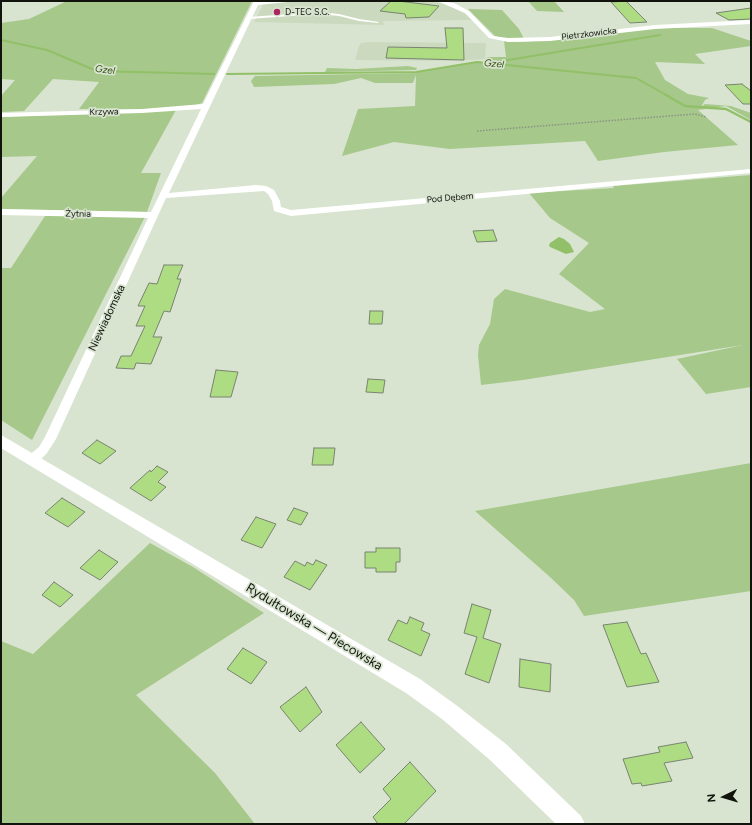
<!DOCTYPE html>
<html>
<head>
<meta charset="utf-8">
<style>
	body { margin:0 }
	#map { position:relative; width:752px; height:825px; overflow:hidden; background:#d8e4cf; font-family:Figtree,sans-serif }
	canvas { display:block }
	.frame { position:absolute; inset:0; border:2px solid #11140d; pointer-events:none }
	.north { position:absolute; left:704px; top:777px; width:40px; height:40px; -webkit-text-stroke:3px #d8e4cf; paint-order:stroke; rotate:265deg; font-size:11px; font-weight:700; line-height:16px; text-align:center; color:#11140d }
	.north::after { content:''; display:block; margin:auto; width:14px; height:18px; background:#11140d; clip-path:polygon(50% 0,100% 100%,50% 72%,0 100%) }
</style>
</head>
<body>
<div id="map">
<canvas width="752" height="825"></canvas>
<div class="frame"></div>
<div class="north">N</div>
</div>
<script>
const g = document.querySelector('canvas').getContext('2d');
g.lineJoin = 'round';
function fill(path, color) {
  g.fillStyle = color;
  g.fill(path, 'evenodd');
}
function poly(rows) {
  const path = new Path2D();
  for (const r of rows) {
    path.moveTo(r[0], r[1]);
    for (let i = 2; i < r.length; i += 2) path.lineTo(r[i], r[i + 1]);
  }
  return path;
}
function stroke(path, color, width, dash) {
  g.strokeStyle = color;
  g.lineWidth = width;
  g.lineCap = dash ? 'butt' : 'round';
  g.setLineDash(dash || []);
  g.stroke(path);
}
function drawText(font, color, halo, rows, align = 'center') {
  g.font = font + ' Figtree,sans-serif';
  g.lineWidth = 3.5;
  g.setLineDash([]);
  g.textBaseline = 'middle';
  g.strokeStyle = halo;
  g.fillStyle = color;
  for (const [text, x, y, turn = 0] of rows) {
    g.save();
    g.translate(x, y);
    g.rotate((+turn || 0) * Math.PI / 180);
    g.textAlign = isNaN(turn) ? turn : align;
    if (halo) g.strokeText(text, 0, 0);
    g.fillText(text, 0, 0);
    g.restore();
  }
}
fill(poly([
	[294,1,430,1,449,5,467,15,473,20,383,21,384,25,254,22,264,3],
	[367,42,486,43,485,59,453,61,355,60,359,46,361,43]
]), '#cbdabf');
fill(poly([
	[67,1,252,1,202,103,196,105,150,109,79,109,99,82,53,79,24,111,1,112,1,96,15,80,1,79,1,23,29,19],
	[528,1,554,1,564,12,537,11],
	[468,9,502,10,519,29,524,39,503,38,495,36],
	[652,28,712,28,751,41,751,46,695,54,705,64,655,62,665,80,688,94,709,98,705,100,701,107,705,104,731,106,751,113,751,120,726,106,698,110,738,145,664,152,598,161,585,141,450,149,394,142,342,156,358,109,415,106,416,75,413,83,375,83,361,78,334,84,254,87,251,81,255,76,416,73,416,72,477,62,487,63,485,59,488,57,506,57,504,41,522,42,569,38],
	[408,66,417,68,416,70,325,72,327,68,356,69],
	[176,110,141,173,161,173,147,212,1,209,1,198,37,156,1,157,1,117],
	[751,175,751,387,706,394,677,359,743,345,523,380,481,385,478,355,479,345,490,324,494,299,505,289,590,312,605,309,559,274,589,243,550,218,529,193,614,188,613,186],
	[146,215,32,440,1,420,1,268,11,268,45,216],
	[751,463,751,591,584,616,574,600,550,577,475,511],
	[150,543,193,567,264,613,136,695,215,773,255,824,1,824,1,641,33,654]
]), '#a6c88a');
fill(poly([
	[559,237,564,239,570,244,574,252,566,254,550,247,549,245,550,243]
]), '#92c068');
stroke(poly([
	[1,40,47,50,97,71,214,74],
	[496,62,660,35],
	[227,74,416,72,477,62,636,78,668,96]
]), '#92c068', 2);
stroke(poly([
	[666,95,685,106,726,109,751,122]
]), '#92c068', 2.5);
const building = poly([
	[391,1,398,1,439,6,429,17,406,18,405,14,380,11,391,1],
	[626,1,647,22,630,23,611,2,626,1],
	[751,8,751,19,729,20,716,13,751,8],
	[445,28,463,28,464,60,386,58,388,47,447,48,445,28],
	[742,84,751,91,751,104,743,104,725,85,742,84],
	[493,230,497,241,477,242,473,231,493,230],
	[164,265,183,265,177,279,181,279,170,312,164,311,153,337,162,337,151,364,136,363,134,369,116,368,121,356,131,356,145,326,136,326,145,306,138,306,149,283,157,284,164,265],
	[370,311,383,311,382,324,369,324,370,311],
	[216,370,238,372,231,397,210,397,216,370],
	[368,379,385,380,383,393,366,392,368,379],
	[97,440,116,451,100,464,82,453,97,440],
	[314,448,335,448,333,465,312,465,314,448],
	[157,466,168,472,158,482,166,487,151,501,130,488,150,470,151,472,157,466],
	[62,498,85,512,68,527,45,513,62,498],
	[294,508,308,513,301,525,287,520,294,508],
	[256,517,276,524,262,548,241,540,256,517],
	[376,548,400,548,400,562,396,562,396,572,376,572,376,568,365,568,365,552,376,552,376,548],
	[99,550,118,562,100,580,80,568,99,550],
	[316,560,327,565,310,590,284,577,295,561,305,566,307,562,313,565,316,560],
	[54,582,73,595,60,607,42,595,54,582],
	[472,604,491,610,483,638,501,644,489,683,465,674,477,637,464,633,472,604],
	[410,617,424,623,421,630,430,634,421,656,388,640,398,620,407,624,410,617],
	[627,622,641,654,646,653,659,682,627,687,603,625,627,622],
	[243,648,267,662,251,684,227,669,243,648],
	[520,659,551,664,550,692,519,687,520,659],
	[306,687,322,712,300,732,280,707,306,687],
	[361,722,385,749,360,773,336,745,361,722],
	[686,742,693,758,664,763,672,781,642,786,641,783,632,784,623,759,660,752,658,747,686,742],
	[410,762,436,791,404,824,378,824,373,817,391,799,383,789,410,762]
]);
fill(building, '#addc83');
stroke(building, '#798371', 1);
stroke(poly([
	[477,131,695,114,706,117]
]), '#8b9484', 1.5, [1.5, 1.5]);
fill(poly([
	[320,12,339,14,359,19,379,22,378,23,359,21,339,16,320,14,248,19,247,18,248,17,320,12]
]), '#fff');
fill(poly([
	[254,1,297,1,258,5,169,193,256,185,266,186,274,190,280,201,281,207,291,210,751,169,751,173,291,216,274,211,272,201,268,194,264,191,166,198,56,439,47,453,38,462,33,464,28,462,27,459,28,456,39,447,45,437,148,218,1,215,1,209,151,212,201,109,142,113,1,117,1,113,142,109,203,104,254,1],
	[437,1,454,3,469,11,493,36,508,38,550,37,655,25,751,20,751,24,655,29,550,41,508,42,489,38,465,13,437,1]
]), '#fff');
fill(poly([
	[1,435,420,679,456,705,506,744,581,816,585,824,556,824,490,760,442,719,406,693,1,448,1,435]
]), '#fff');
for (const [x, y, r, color] of [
	[277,12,4,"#ae2362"]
]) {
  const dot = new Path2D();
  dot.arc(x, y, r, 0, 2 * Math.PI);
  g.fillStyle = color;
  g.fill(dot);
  stroke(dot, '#d8e4cf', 1.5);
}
drawText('9px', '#11140d', '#d8e4cf', [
	["D-TEC S.C.",285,12]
], 'left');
drawText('9px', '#11140d', '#d8e4cf', [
	["Pietrzkowicka",589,34,-7],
	["Krzywa",104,112,-1],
	["Pod Dębem",450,198,-5],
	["Żytnia",78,214,1]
]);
drawText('italic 10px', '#324e10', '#d8e4cf', [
	["Gzel",494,64,5],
	["Gzel",105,70,6]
]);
drawText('11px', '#11140d', '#d8e4cf', [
	["Niewiadomska",107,318,-65]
]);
drawText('13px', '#11140d', '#d8e4cf', [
	["Rydułtowska — Piecowska",314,627,31]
]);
</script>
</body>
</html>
